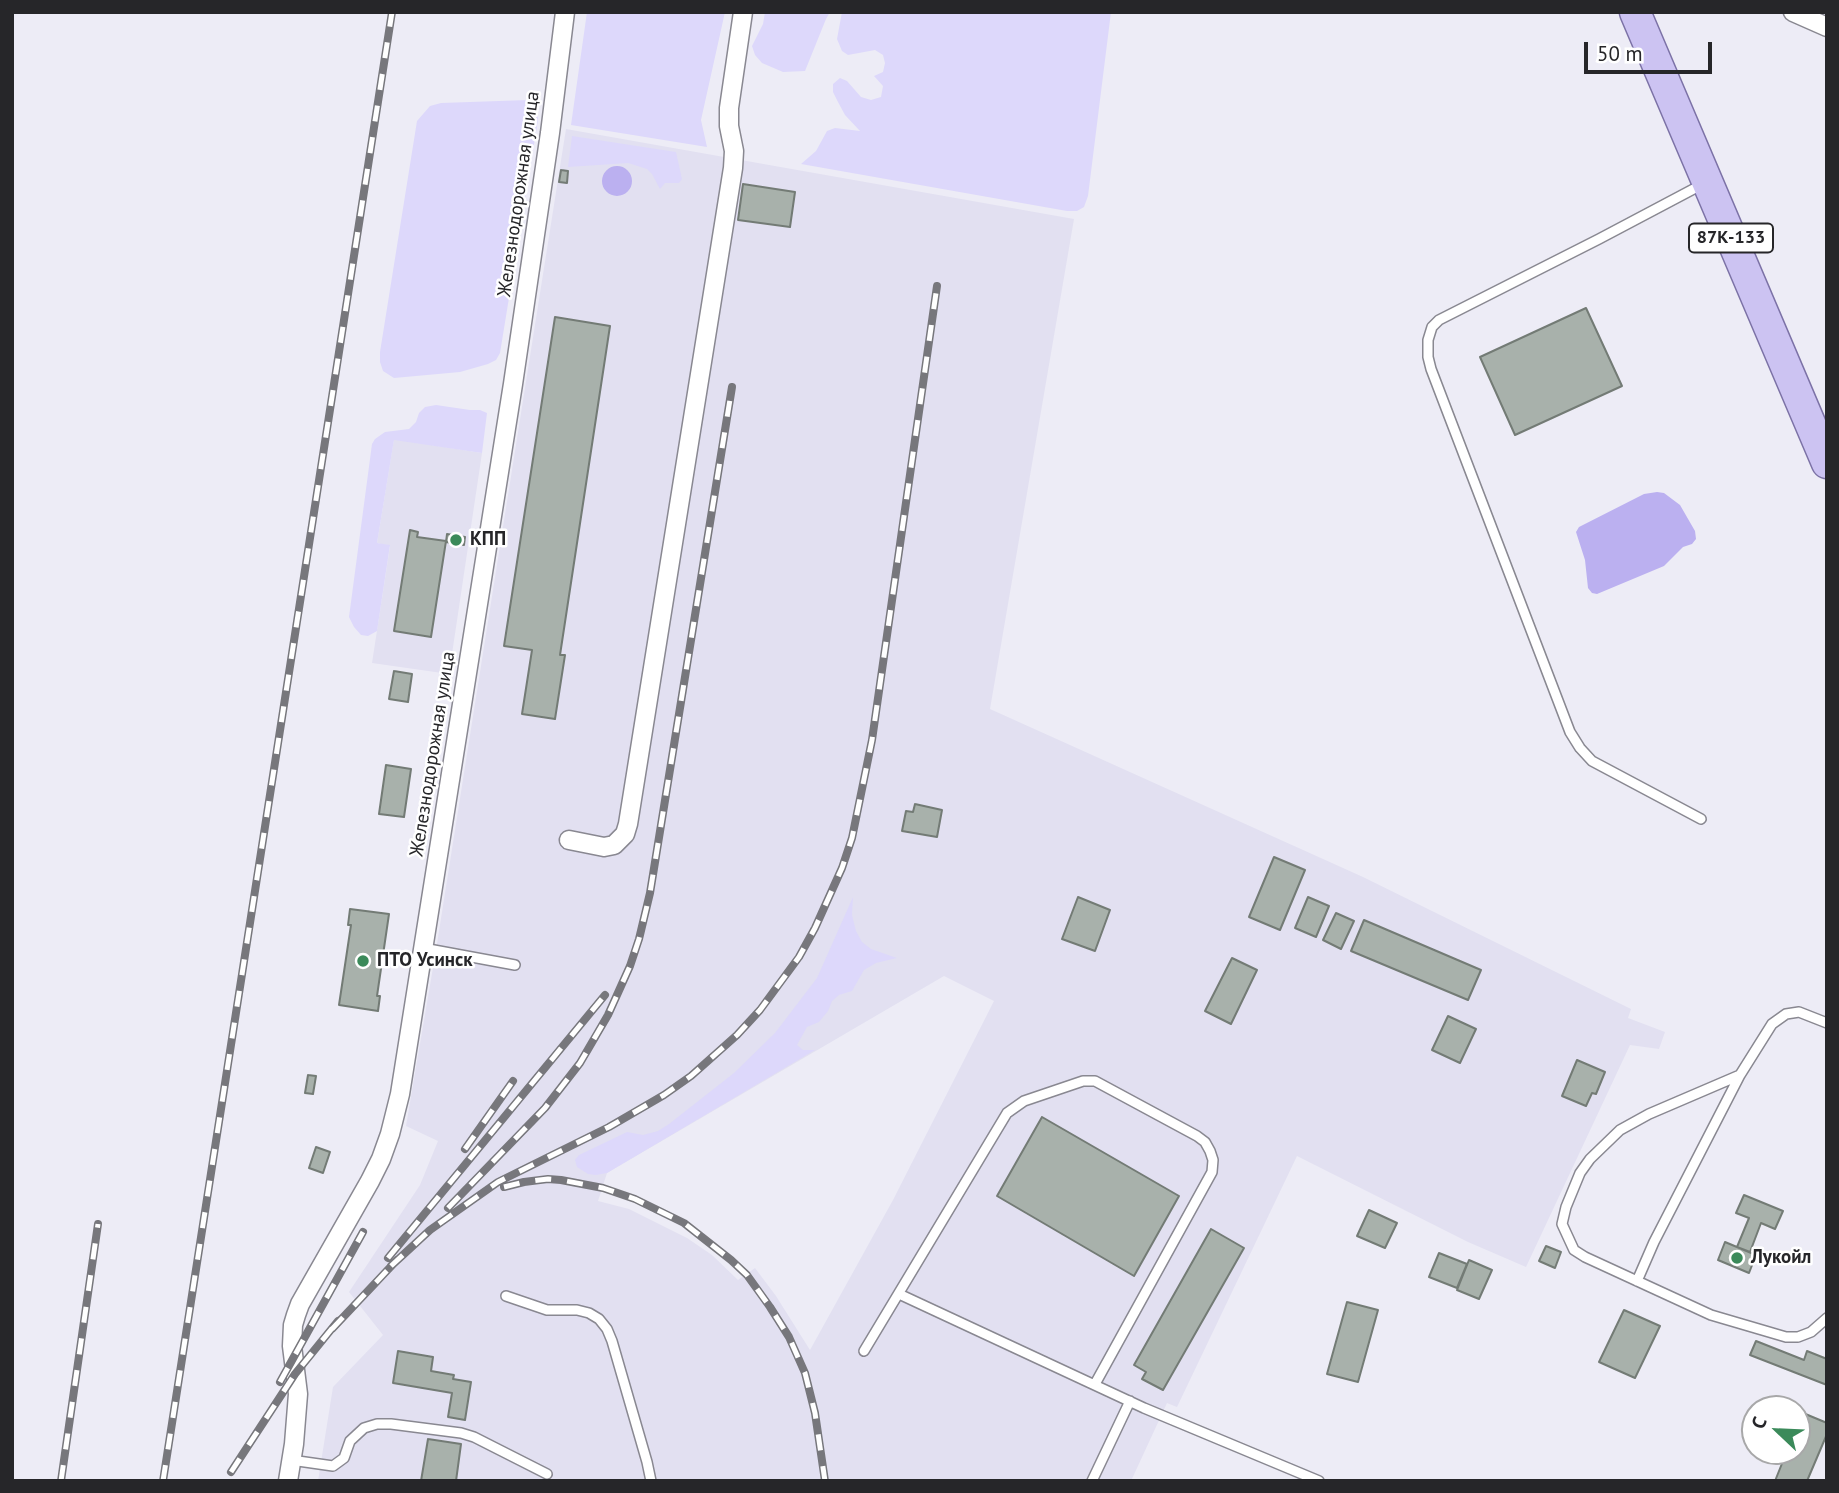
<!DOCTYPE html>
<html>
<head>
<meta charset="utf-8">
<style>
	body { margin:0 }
	#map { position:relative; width:1839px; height:1493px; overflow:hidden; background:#edecf6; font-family:"PT Sans",sans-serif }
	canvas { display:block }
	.frame { position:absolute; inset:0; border:14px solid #262629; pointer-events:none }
	.north { position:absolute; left:1741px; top:1395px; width:70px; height:70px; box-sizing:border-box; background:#fff; border:2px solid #a8a8a9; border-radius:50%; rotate:293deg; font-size:19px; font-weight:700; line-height:28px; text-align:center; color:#262629 }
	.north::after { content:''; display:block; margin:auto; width:24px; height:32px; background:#3b8a5a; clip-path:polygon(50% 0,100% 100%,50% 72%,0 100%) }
	.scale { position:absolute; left:1584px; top:42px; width:128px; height:32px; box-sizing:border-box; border:4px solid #262629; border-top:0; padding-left:9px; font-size:21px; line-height:24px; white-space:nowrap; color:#262629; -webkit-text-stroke:5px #fff; paint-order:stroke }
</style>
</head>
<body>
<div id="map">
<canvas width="1839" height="1493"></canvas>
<div class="frame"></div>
<div class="north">С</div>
<div class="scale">50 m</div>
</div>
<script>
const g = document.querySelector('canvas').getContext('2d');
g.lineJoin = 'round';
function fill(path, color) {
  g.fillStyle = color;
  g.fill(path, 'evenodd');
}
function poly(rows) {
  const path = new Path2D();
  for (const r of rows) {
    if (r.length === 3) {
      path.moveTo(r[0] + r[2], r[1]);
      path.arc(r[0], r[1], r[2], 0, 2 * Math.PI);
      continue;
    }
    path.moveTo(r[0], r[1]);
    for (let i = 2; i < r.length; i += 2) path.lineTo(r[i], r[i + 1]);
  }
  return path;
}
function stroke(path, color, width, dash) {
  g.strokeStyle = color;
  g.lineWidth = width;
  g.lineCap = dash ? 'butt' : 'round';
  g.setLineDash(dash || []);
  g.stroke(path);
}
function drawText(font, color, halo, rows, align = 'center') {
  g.font = font + ' "PT Sans",sans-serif';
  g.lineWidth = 5;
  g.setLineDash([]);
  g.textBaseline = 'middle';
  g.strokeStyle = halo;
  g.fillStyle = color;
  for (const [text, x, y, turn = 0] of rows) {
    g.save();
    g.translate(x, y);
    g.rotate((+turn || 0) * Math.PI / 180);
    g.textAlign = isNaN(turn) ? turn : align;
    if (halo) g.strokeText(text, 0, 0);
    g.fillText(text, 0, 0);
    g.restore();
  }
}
fill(poly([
	[566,129,1074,219,990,709,1363,877,1631,1009,1628,1018,1665,1032,1659,1049,1630,1045,1526,1267,1468,1242,1297,1156,1177,1407,1167,1403,1131,1481,318,1481,333,1387,383,1335,349,1292,420,1185,438,1141,406,1126,436,950],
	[944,976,994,1001,893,1200,810,1350,776,1296,755,1268,738,1280,712,1255,687,1238,629,1209,598,1201,607,1173],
	[394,439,482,453,449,674,372,663,390,546,377,543]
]), '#e2e0f1');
fill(poly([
	[587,12,725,12,701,120,707,147,571,125],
	[765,12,830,12,826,19,805,71,783,72,762,63,755,55,752,46,763,24],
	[842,12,1111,12,1088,196,1084,207,1077,211,1067,211,801,164,816,151,827,131,835,128,860,131,845,115,838,102,833,92,833,84,840,78,847,81,861,97,871,100,881,97,883,86,874,76,883,72,885,63,883,55,875,50,848,55,842,51,837,39],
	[528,100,537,107,538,120,500,353,496,360,488,364,460,372,394,378,383,371,380,362,380,352,417,121,430,106,441,103],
	[572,136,676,152,682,179,679,183,665,183,660,189,652,174,647,169,628,163,568,167],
	[436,405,470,410,480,410,487,413,482,453,394,440,377,543,390,545,377,631,368,636,361,635,354,627,349,617,372,444,375,439,385,432,409,429,416,422,419,413,425,407],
	[853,897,852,915,856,931,862,942,871,949,897,958,876,963,864,970,852,991,839,995,832,1001,828,1011,819,1022,807,1027,797,1045,803,1050,815,1050,607,1173,596,1175,588,1174,577,1167,575,1160,579,1155,627,1132,643,1135,658,1131,669,1124,734,1073,775,1033,817,978]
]), '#ddd8fb');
fill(poly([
	[617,181,15],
	[1657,492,1664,493,1680,505,1695,531,1696,539,1692,544,1683,547,1664,566,1597,594,1592,593,1588,588,1585,560,1576,532,1579,527,1644,494]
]), '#bbb0f0');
const building = poly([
	[561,170,568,171,567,183,559,182,561,170],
	[743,184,795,192,790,227,738,220,743,184],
	[1586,308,1622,386,1515,435,1480,357,1586,308],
	[555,317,610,326,560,655,565,655,555,719,522,714,532,650,504,646,555,317],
	[410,530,418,532,417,537,446,541,431,637,394,631,410,530],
	[447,534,465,537,464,545,446,542,447,534],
	[394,671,412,674,408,702,389,699,394,671],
	[386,765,411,769,404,817,379,814,386,765],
	[915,804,942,810,937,837,902,831,906,811,913,812,915,804],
	[1274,857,1305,870,1280,930,1249,917,1274,857],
	[1078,897,1110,910,1095,951,1062,939,1078,897],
	[1308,897,1329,906,1316,937,1295,928,1308,897],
	[350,909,389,914,377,996,380,996,378,1011,339,1005,351,925,348,925,350,909],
	[1336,913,1354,921,1341,949,1323,940,1336,913],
	[1364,920,1481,970,1468,1000,1351,951,1364,920],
	[1232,958,1257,970,1231,1024,1205,1011,1232,958],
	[1448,1016,1476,1029,1460,1063,1432,1050,1448,1016],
	[1577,1060,1605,1072,1596,1094,1592,1093,1586,1106,1562,1096,1577,1060],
	[308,1075,316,1076,313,1094,305,1093,308,1075],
	[1042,1117,1179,1196,1134,1276,997,1196,1042,1117],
	[316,1147,330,1152,323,1173,309,1168,316,1147],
	[1744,1195,1783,1211,1775,1229,1761,1223,1750,1252,1737,1247,1749,1218,1736,1213,1744,1195],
	[1369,1210,1397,1223,1385,1248,1357,1236,1369,1210],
	[1211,1229,1244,1248,1163,1390,1142,1379,1146,1372,1134,1365,1211,1229],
	[1725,1242,1756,1255,1749,1273,1718,1260,1725,1242],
	[1546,1246,1561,1252,1555,1268,1539,1261,1546,1246],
	[1439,1253,1467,1264,1457,1288,1429,1277,1439,1253],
	[1469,1260,1492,1270,1479,1299,1457,1290,1469,1260],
	[1347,1302,1378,1310,1358,1382,1327,1374,1347,1302],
	[1624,1310,1660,1326,1635,1378,1599,1362,1624,1310],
	[1756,1341,1804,1360,1807,1351,1827,1359,1827,1385,1750,1355,1756,1341],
	[398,1351,433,1357,431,1371,454,1375,453,1379,471,1382,465,1420,448,1417,452,1393,393,1383,398,1351],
	[1803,1413,1827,1423,1827,1434,1807,1481,1775,1481,1787,1451,1797,1451,1797,1428,1803,1413],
	[428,1439,461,1444,456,1481,421,1481,428,1439]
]);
fill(building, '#a8b1ab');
stroke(building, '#737b75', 2);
const lane = poly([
	[1701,819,1592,761,1580,748,1570,732,1431,369,1428,357,1428,340,1432,327,1439,320,1599,239,1703,184],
	[423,948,515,965],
	[1740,1075,1649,1114,1620,1130,1590,1159,1580,1173,1566,1207,1562,1224,1574,1250,1585,1257,1711,1315,1786,1337,1798,1337,1811,1332,1827,1318],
	[1637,1281,1654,1242,1740,1075,1772,1024,1786,1014,1799,1012,1827,1023],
	[899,1294,1144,1408,1319,1481],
	[506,1296,547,1310,577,1310,589,1313,599,1319,607,1329,612,1341,647,1462,651,1481],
	[864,1351,1007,1113,1024,1101,1083,1081,1095,1081,1197,1136,1205,1142,1210,1151,1213,1160,1212,1172,1095,1384],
	[291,1460,333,1466,344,1458,350,1441,364,1428,377,1424,391,1424,461,1433,474,1437,547,1474],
	[1092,1481,1130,1401]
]);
const street = poly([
	[1793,12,1827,27],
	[569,840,604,847,614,845,625,834,628,824,733,168,734,151,729,126,729,108,743,12],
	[288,1481,294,1444,298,1394,292,1346,293,1325,296,1315,300,1304,370,1181,381,1159,390,1134,400,1094,513,384,550,133,565,12]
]);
const primary = poly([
	[1635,12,1827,463]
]);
stroke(lane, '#898891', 12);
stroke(street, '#898891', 21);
stroke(primary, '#7c72a6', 33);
stroke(lane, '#fff', 9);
stroke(street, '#fff', 18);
stroke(primary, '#ccc3f2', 30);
const rail = poly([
	[465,1149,513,1081],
	[504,1187,524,1182,548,1179,561,1180,603,1188,635,1199,684,1223,731,1260,747,1275,770,1307,789,1337,805,1373,815,1413,825,1481],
	[448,1208,545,1108,580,1063,608,1015,630,966,639,939,650,893,732,387],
	[388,1258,605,995],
	[391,1266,430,1230,498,1182,609,1127,664,1095,691,1076,737,1035,760,1010,799,957,815,928,842,868,852,838,872,740,937,286],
	[332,1329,397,1260],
	[280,1382,363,1232],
	[231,1472,295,1374,338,1321],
	[61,1481,98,1224],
	[163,1481,392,12]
]);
stroke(rail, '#77777c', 8);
stroke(rail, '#fff', 5, [16]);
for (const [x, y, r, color] of [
	[456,540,7,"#3b8a5a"],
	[363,961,7,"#3b8a5a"],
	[1737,1258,7,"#3b8a5a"]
]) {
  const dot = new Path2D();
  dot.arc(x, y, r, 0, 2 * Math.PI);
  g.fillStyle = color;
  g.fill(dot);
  stroke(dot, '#fff', 2.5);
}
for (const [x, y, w] of [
	[1731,238,84]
]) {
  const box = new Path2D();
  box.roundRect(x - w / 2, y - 14.5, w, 29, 5);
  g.fillStyle = '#fff';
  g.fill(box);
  stroke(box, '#262629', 2);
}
drawText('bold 18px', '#262629', null, [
	["87К-133",1731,238]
]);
drawText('19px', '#262629', '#fff', [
	["Железнодорожная улица",519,194,-82],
	["Железнодорожная улица",433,754,-81]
]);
drawText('bold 19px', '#262629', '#fff', [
	["КПП",470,540],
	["ПТО Усинск",377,961],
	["Лукойл",1751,1258]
], 'left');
</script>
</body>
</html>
